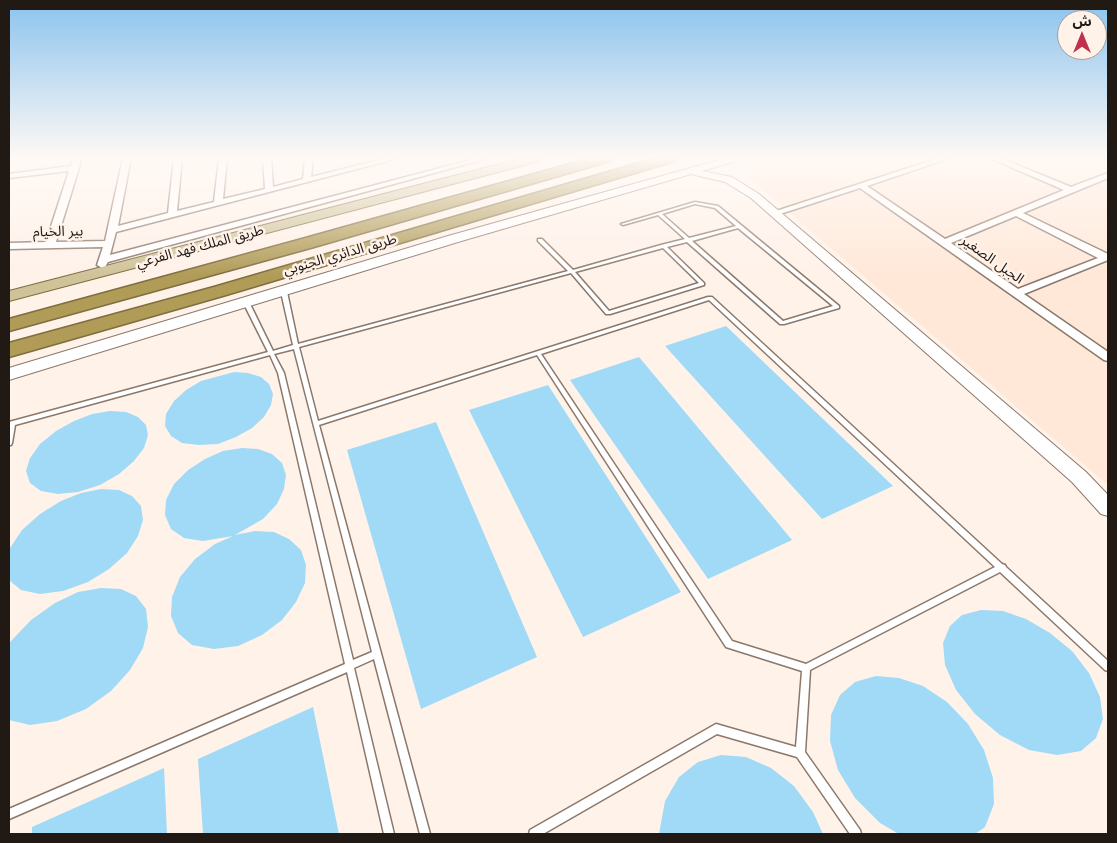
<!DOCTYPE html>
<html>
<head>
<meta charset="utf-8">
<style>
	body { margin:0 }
	#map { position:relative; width:1117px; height:843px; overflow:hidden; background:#fff2e9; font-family:Arial,"Noto Sans Arabic",sans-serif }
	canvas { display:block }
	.frame { position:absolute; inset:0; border:10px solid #201914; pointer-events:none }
	.north { position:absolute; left:1057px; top:10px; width:50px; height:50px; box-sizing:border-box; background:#fff2e9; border:1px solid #a69b94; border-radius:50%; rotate:0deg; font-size:14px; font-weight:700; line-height:20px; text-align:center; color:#201914 }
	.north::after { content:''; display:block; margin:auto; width:18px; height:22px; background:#c0304d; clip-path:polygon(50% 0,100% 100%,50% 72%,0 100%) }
</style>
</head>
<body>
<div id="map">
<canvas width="1117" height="843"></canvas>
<div class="frame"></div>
<div class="north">ش</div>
</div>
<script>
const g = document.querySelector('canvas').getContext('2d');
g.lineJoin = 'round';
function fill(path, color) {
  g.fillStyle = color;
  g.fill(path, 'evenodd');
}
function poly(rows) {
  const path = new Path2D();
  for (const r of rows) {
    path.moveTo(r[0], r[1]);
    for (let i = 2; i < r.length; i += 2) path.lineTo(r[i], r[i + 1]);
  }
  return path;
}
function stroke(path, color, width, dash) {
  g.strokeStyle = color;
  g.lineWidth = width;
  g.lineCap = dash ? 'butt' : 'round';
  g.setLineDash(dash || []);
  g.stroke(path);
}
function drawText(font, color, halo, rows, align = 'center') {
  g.font = font + ' Arial,"Noto Sans Arabic",sans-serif';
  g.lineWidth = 5;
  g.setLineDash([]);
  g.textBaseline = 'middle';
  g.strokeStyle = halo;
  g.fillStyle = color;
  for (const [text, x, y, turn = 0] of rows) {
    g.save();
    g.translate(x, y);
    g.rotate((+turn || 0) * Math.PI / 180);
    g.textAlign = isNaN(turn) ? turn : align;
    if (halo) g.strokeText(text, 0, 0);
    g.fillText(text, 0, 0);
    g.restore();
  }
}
fill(poly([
	[757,158,1108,158,1108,485,749,178]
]), '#ffe8d8');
fill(poly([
	[726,326,893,486,822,519,665,346],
	[639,357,792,540,708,579,570,380],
	[234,372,248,373,261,377,269,384,273,394,271,405,264,417,252,428,236,437,218,444,199,445,182,443,171,436,165,426,166,414,174,401,186,390,201,381],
	[548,385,681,592,583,637,469,410],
	[110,411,126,412,138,417,146,425,148,435,144,448,134,461,119,474,100,485,78,492,58,494,41,491,30,483,26,471,30,458,40,444,56,431,74,421,92,414],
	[436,422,537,657,421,709,347,450],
	[242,448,258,449,272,454,282,463,286,475,284,489,277,504,263,519,235,535,255,531,274,532,289,539,301,550,306,565,305,583,296,602,282,620,262,635,238,646,214,649,192,645,178,633,171,616,172,597,180,577,195,559,215,544,233,536,203,541,184,538,171,529,165,515,166,500,174,484,188,470,205,459,223,451],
	[101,489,119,490,132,496,141,506,143,520,138,536,127,553,109,569,88,582,63,591,40,594,21,590,9,580,10,548,22,530,40,514,61,501,81,493],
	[101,588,121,589,136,596,146,609,148,627,143,648,130,670,111,691,86,709,57,721,30,725,9,720,9,644,11,641,31,620,55,603,78,592],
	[981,610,1003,611,1026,619,1050,633,1072,651,1089,673,1100,697,1103,719,1096,738,1081,751,1057,755,1029,750,1000,735,975,714,956,690,945,665,943,643,950,626,962,615],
	[876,676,899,678,923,686,947,702,968,724,984,750,993,778,994,804,985,827,975,834,899,834,880,823,855,798,838,770,830,741,831,715,840,695,855,682],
	[313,707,339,834,203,834,198,759],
	[721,755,746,757,771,768,794,786,813,812,823,834,659,834,665,801,679,777,698,762],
	[164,768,167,834,32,834,32,827]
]), '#a1daf7');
const lane = poly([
	[695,202,718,206,839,306,839,308,784,324,780,324,687,242,667,247,704,283,704,285,610,314,606,314,571,273,299,347,318,421,708,297,712,297,1002,564,1005,565,1006,567,1108,661,1108,671,1105,670,1000,572,810,670,805,752,860,830,861,834,850,834,797,757,717,734,543,834,529,834,530,830,716,724,796,747,802,671,726,647,537,355,319,425,430,834,420,834,374,659,354,668,394,834,384,834,347,672,9,819,9,809,345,664,278,373,270,355,15,425,12,443,11,445,9,445,9,422,268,352,244,304,245,303,247,302,250,304,273,351,293,345,281,292,282,291,286,291,287,292,298,344,568,271,538,241,538,239,542,239,573,270,661,245,685,239,658,215,623,225,621,224,695,202],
	[695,204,715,208,736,226,689,238,662,214,695,204],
	[738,228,833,306,783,321,692,241,738,228],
	[663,248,699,283,609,311,575,272,663,248],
	[709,300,995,567,806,664,732,641,541,354,709,300],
	[294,349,372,652,353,660,284,373,274,354,294,349]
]);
const street = poly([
	[73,158,81,158,79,168,56,242,105,241,123,158,131,158,118,226,168,213,174,158,182,158,177,211,214,202,219,158,227,158,223,199,265,189,263,158,271,158,273,187,303,179,305,158,313,158,311,177,387,158,399,158,116,232,110,255,478,158,489,158,108,262,105,267,102,268,97,265,103,247,9,249,9,243,46,242,69,171,9,178,9,174,71,166,73,158],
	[939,158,950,158,867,186,945,239,1064,190,990,158,1000,158,1071,187,1108,173,1108,178,1023,213,1108,254,1108,260,1024,294,1108,352,1108,361,1104,360,860,188,777,215,770,213,939,158],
	[1016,216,1098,258,1018,289,951,243,1016,216]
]);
const secondary = poly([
	[726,158,741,158,740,160,702,171,732,177,759,194,1086,472,1108,495,1108,516,1101,514,1072,482,751,198,725,182,691,174,458,242,9,380,9,368,448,236,726,158]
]);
const primary = poly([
	[523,158,542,158,540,161,9,301,9,291,523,158]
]);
const highway = poly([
	[591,158,612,158,610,161,314,247,9,331,9,319,302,239,591,158],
	[656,158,677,158,675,161,226,295,9,357,9,343,214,287,656,158]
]);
stroke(lane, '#8b786b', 3);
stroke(street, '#8b786b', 3);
stroke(secondary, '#8b786b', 2);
stroke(primary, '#7e6e40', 2);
stroke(highway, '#7e6e40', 3);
fill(lane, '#fff');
fill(street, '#fff');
fill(secondary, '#fff');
fill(primary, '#d0c39a');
fill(highway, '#b09b57');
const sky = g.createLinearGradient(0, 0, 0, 276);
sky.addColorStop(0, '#8bc3ee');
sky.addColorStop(0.57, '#fff9f5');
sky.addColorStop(1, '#fff9f500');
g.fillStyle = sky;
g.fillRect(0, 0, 1117, 276);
drawText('14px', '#201914', '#fff2e9', [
	["بير الخيام",58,232,-1],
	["طريق الملك فهد الفرعي",200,247,-15],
	["طريق الدائري الجنوبي",340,255,-16],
	["الجبل الصغير",992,260,35]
]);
</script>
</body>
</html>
